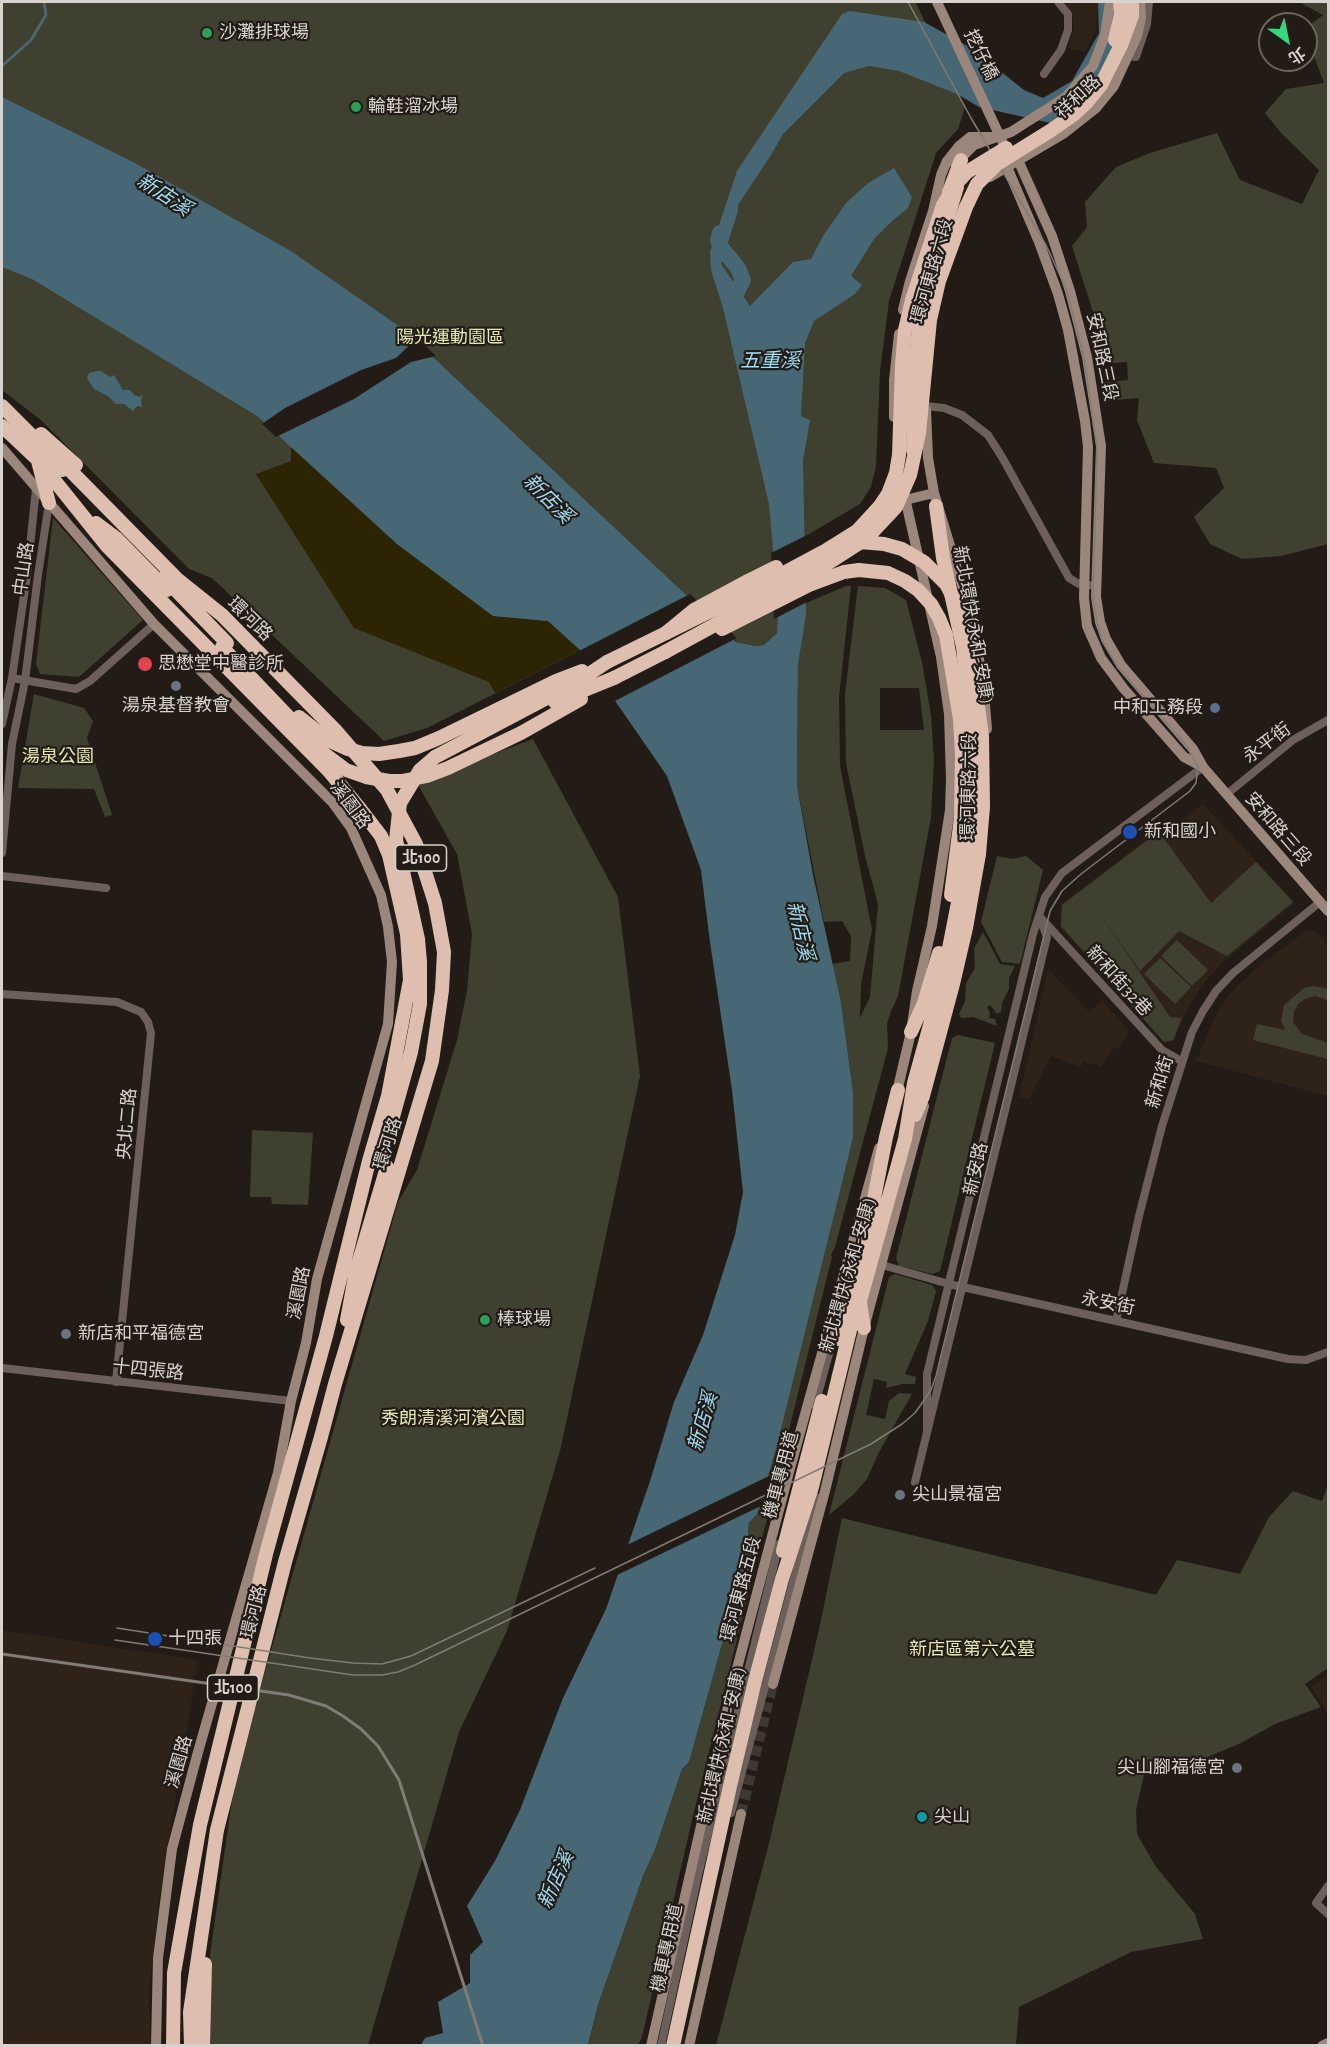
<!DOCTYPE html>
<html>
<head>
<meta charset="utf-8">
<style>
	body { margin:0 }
	#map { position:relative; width:1330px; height:2047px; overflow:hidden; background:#231c16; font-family:"Alegreya Sans","Noto Sans TC",sans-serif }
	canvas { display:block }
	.frame { position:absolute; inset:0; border:3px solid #d8d3cf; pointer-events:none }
	.north { position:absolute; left:1258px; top:12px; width:60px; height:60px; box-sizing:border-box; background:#231c16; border:2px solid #6b6560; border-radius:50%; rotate:147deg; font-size:16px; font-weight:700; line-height:24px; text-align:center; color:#d8d3cf }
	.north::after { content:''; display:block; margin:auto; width:21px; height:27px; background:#35d881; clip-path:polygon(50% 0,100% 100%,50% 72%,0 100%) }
</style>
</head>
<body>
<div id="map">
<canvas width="1330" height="2047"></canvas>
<div class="frame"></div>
<div class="north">北</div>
</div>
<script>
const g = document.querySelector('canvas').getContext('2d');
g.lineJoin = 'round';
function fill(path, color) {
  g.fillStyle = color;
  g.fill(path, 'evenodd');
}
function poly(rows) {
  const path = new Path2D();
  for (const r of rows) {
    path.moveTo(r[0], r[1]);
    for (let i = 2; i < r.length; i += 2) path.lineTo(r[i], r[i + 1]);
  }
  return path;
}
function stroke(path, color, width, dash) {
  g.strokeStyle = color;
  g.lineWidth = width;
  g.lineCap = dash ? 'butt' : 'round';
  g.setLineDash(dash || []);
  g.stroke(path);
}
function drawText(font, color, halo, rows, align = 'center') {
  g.font = font + ' "Alegreya Sans","Noto Sans TC",sans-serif';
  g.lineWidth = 4.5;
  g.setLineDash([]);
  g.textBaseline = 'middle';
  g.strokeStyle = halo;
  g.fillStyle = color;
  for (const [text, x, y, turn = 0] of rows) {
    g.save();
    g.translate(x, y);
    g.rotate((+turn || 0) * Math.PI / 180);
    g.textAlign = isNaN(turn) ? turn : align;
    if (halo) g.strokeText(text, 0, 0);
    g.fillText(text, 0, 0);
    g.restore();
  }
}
fill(poly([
	[1064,2,1098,2,1096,29,1085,52,1068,48,1074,29,1074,21,1072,13],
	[1203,804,1293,900,1293,904,1222,963,1204,983,1189,1005,1174,1041,1164,1043,1060,927,1061,904,1154,834,1158,839],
	[1306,931,1315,931,1328,946,1328,1096,1196,1061,1215,1017,1226,999,1239,984,1263,963],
	[1048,969,1089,1012,1102,1000,1129,1031,1123,1042,1118,1049,1114,1047,1101,1067,1083,1061,1081,1067,1051,1056,1029,1099,1019,1097],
	[2,1630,198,1660,160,1893,149,1988,150,2045,2,2045],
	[1328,1675,1328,1714,1311,1687]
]), '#2f2319');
fill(poly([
	[2,2,916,3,965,107,958,129,936,153,889,301,880,371,876,466,871,487,860,504,804,537,778,606,777,633,764,645,756,646,737,642,687,596,427,728,384,741,212,578,189,569,42,421,2,390],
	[1299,2,1328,2,1328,544,1281,556,1242,559,1210,544,1194,517,1224,488,1216,468,1154,463,1137,420,1139,398,1103,401,1101,383,1128,380,1127,362,1099,364,1093,312,1072,246,1087,227,1085,202,1116,167,1150,153,1217,133,1240,180,1302,204,1319,170,1282,134,1265,113,1286,89,1324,83,1314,56,1306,45,1306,28,1323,15],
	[53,518,143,620,79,677,40,674,36,664],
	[846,586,851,586,839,697,840,766,872,930,861,984,860,1018,870,997,878,904,865,856,846,763,845,694,858,586,885,588,906,600,922,662,931,716,934,760,931,817,898,996,891,1011,887,1024,888,1048,835,1247,831,1255,832,1257,692,1820,642,2037,638,2045,588,2046,598,2005,643,1876,655,1850,682,1769,689,1762,745,1562,749,1523,757,1514,853,1138,853,1092,841,1002,832,964,850,961,851,936,842,921,824,922,797,786,798,665,806,603],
	[880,688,919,688,924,730,880,730],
	[34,694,84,708,93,721,87,738,112,815,105,817,94,789,18,788],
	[533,739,618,897,640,1076,560,1451,507,1631,459,1732,368,2045,208,2046,210,1955,235,1778,398,1202,417,1170,457,1040,467,990,472,934,457,854,417,783],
	[1153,836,1157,840,1162,836,1211,903,1256,862,1293,902,1227,956,1179,931,1140,971,1096,908,1170,1017,1182,1018,1173,1040,1164,1042,1061,926,1062,905],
	[997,856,1013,859,1026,856,1043,870,1020,964,1002,962,981,922],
	[983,932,1000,964,1015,966,1009,978,1009,989,1002,1003,1001,1012,997,1014,990,1005,987,1007,990,1013,989,1018,995,1019,997,1026,973,1017,961,1018,959,1014,965,1001,966,983,975,968,974,949],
	[1177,940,1208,970,1192,986,1161,956],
	[1160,958,1191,987,1175,1004,1144,974],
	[1314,986,1328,989,1328,1000,1315,996,1305,999,1298,1004,1294,1012,1293,1022,1302,1034,1328,1043,1328,1059,1253,1040,1257,1024,1285,1030,1281,1021,1284,1005,1304,988],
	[958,1035,995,1043,940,1271,933,1274,899,1266,896,1258,952,1038],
	[252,1130,313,1133,308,1205,272,1204,271,1197,250,1197],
	[895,1274,932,1285,936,1291,928,1321,905,1374,916,1377,915,1384,902,1384,886,1388,887,1382,874,1379,866,1415,885,1419,889,1401,899,1393,912,1394,878,1454,867,1479,854,1494,829,1515,889,1277],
	[1328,1485,1328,1668,1305,1684,1321,1707,1275,1724,1241,1743,1193,1763,1167,1767,1164,1774,1144,1775,1136,1810,1137,1834,1156,1867,1195,1914,1203,1939,1131,1952,1019,2007,1016,2045,716,2045,769,1843,818,1634,842,1518,1156,1595,1177,1560,1240,1574,1269,1517,1293,1491,1322,1501]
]), '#3f402f');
fill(poly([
	[291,446,397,544,493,616,548,621,580,650,495,693,489,682,354,628,256,474,291,461]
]), '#2c2403');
fill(poly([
	[1098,2,1132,2,1115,87,1055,124,979,107,957,94,899,71,869,66,844,73,783,134,771,155,738,205,738,211,721,264,750,306,793,262,811,259,823,236,846,203,868,183,894,168,912,197,908,208,892,221,874,239,851,276,862,285,855,294,814,321,805,343,801,416,810,420,803,460,806,614,798,665,797,786,813,875,841,1002,853,1092,853,1138,777,1445,757,1514,749,1523,745,1562,689,1762,682,1769,655,1850,643,1876,598,2005,588,2045,421,2045,425,2038,443,2033,438,2002,470,1983,470,1955,483,1942,467,1906,495,1861,520,1810,563,1698,606,1609,651,1478,674,1402,703,1335,735,1235,743,1192,732,1090,710,942,701,870,667,776,580,650,548,621,493,616,397,544,257,416,32,279,2,267,2,97,135,163,291,251,403,329,736,642,756,646,764,645,777,633,778,606,769,504,723,308,711,270,710,252,737,171,842,14,850,11,924,22,971,48,1024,90,1043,98,1072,81,1099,33],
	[96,371,101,371,110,377,114,375,123,390,130,390,134,395,140,397,143,395,141,400,142,407,137,406,133,411,124,404,116,404,108,396,94,389,87,378,89,373]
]), '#466773');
fill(poly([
	[417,338,436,356,411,362,354,399,276,437,262,424,285,408,361,370,396,358],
	[807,535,809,601,774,619,771,553],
	[690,594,737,638,611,703,577,652],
	[771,1475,763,1505,615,1576,625,1546]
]), '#231c16');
stroke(poly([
	[2,66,31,40,46,15,44,2]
]), '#466773', 3);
stroke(poly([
	[720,233,718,240,720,246,738,268,743,280,732,301,735,308]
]), '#466773', 16);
stroke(poly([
	[741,1814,773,1684]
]), '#3e3732', 10, [10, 5]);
stroke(poly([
	[1128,56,1136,57,1147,24,1149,2],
	[1044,74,1061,50,1068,30,1068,14,1058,2],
	[926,406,944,408,962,415,988,435,1002,457,1069,578,1079,584,1097,586],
	[12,678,76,689,90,681,154,624],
	[2,724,12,678,27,575,36,489],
	[1227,794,1293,740,1328,720],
	[2,853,12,744,25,681,38,575,49,503],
	[2,876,106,888],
	[1040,917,1162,1050,1181,1061],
	[2,994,117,1002,141,1012,148,1022,151,1033,116,1382],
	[882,1265,949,1284,1288,1359,1306,1360,1328,1352],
	[1116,1321,1139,1216,1162,1126,1192,1032,1203,1011,1216,991,1233,973,1320,902],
	[2,1368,291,1401],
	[815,1405,835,1332],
	[927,1429,927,1374,1033,934,1045,897,1062,873,1203,767],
	[915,1482,1047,937,1039,916],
	[731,1813,816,1497],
	[1328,1886,1316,1903,1328,1914],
	[661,2046,699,1871,779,1544]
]), '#6d605a', 8);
stroke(poly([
	[937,2,1003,143],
	[1014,157,1018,160,1052,236,1070,291,1087,357,1101,446,1096,597,1100,622,1106,639,1121,665,1193,749,1203,767,1328,911],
	[1006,160,1007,167,1039,242,1058,294,1068,330,1085,421,1088,447,1084,598,1087,626,1101,658,1124,689,1184,757,1203,767],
	[955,164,974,145,1011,132,1066,97,1093,66,1105,35,1110,2],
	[990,177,1063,134,1096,108,1114,86,1137,36,1141,18,1140,2],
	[903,310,910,281,933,211,941,175,947,161,959,146,970,137,1000,137],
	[926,410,928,458,934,493,972,618,983,682,987,729],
	[894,417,894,380,899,334],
	[2,448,154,624,333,803,351,828,381,895,388,927,392,962,388,1024,317,1279,306,1343,291,1401,278,1473,198,1752,172,1849,158,1958,156,2046],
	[905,500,934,493],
	[896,1096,911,1032,917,991,932,926,950,810,951,779,949,714,941,657,903,489],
	[773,1684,825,1491,864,1328,924,1106],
	[651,2046,735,1676,789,1472,879,1148],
	[689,2046,741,1814],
	[1322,2046,1328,2043]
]), '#9b867c', 10);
stroke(poly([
	[1115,40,1121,14,1120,2],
	[1121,45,1132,16,1132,2],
	[949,192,961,160],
	[2,406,46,450,62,470],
	[2,426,38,460,107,546,329,771,361,810,381,836,389,855,407,934,410,980,388,1096,369,1161,326,1336,266,1554,200,1825,174,1973,173,2046],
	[41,434,76,465],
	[913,450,914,381,921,306,957,187],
	[38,461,49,503],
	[56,463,62,462,177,579,222,615,337,732,387,790,416,844,435,903,444,952,442,990,432,1061,335,1384,321,1437,285,1562,217,1830,190,2012,191,2046],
	[96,523,116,538,167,590],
	[164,578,227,643],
	[607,662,666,633,694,610,748,581],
	[614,678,665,652],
	[911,1032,924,1003,939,953],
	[915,1115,923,1096,953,984,966,928,979,854],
	[860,1303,864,1328],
	[347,1320,356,1271,387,1167],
	[838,1339,872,1209,886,1137,898,1090],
	[783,1551,822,1401],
	[203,2046,205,1964],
	[673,2046,730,1786,755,1681,782,1579,812,1487,850,1330,860,1301,905,1139,914,1083,944,974,961,887,972,802,972,743,963,647,943,558,936,506]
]), '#debfaf', 14);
stroke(poly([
	[117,1628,310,1658,353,1663,382,1664,411,1656,595,1568],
	[115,1640,353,1675,382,1675,398,1672,415,1665,871,1444,902,1424,915,1413,931,1390,936,1376,1050,911,1062,891,1081,874,1190,791,1196,783,1198,767,1186,745,1118,667,1102,641,1097,623,1093,598,1097,447,1084,358,1067,291,1046,245,971,118,908,2]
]), '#817b76', 1.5);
stroke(poly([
	[2,1654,289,1695,326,1706,343,1716,361,1729,378,1746,399,1780,483,2046]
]), '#817b76', 3);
stroke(poly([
	[860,542,884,544,902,549,924,562,946,584,962,614,969,639,982,736,983,807,979,854],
	[748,581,776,567],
	[722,629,809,585,844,572,859,570,888,573,905,581,918,590,931,604,939,618,946,635,960,719,962,755,961,818,951,895],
	[666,633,737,598,825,551,857,531,880,506,888,494,896,473,899,455,902,365,905,330,912,300,943,205,955,185,967,172,1006,148],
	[222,647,322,752,346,770,366,777,389,781,402,781,427,776,448,768,521,733,581,699],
	[665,652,825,565,867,538,896,507,910,475,919,433,930,320,939,281,966,207,977,184,997,164,1050,131,1073,115,1087,102,1101,85,1121,45],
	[555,702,614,678],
	[299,717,328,740,348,749,362,753,379,754,399,751,415,748,439,738,556,681,582,671],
	[380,1163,411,1052,420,1004,420,962,418,939,396,840,400,803,420,770,435,757,577,682,607,662]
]), '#debfaf', 14);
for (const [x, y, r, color] of [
	[207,33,6,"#2e9e5b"],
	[356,107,6,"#2e9e5b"],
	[145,664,8,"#e0444e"],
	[176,686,6,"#6b7280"],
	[1215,708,6,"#5c6f8a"],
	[1130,832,8,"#1a4fb4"],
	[485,1320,6,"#2e9e5b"],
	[66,1334,6,"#6b7280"],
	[900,1495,6,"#6b7280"],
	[155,1639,8,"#1a4fb4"],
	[1237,1768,6,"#6b7280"],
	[922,1817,6,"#0f9aa8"]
]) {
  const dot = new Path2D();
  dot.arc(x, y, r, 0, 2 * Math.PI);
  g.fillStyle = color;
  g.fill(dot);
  stroke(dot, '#231c16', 2);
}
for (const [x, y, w] of [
	[421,858,51],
	[233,1688,51]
]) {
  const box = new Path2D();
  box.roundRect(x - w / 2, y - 13, w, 26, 4.5);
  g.fillStyle = '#231c16';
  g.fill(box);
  stroke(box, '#d8d3cf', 1.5);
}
drawText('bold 16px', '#d8d3cf', null, [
	["北100",421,858],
	["北100",233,1688]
]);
drawText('18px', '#d8d3cf', '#231c16', [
	["沙灘排球場",219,33],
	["輪鞋溜冰場",368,107],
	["思懋堂中醫診所",158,664],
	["湯泉基督教會",176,706,"center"],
	["中和工務段",1203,708,"right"],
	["新和國小",1144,832],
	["棒球場",497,1320],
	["新店和平福德宮",78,1334],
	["尖山景福宮",912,1495],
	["十四張",168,1639],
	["尖山腳福德宮",1225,1768,"right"],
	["尖山",934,1817]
], 'left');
drawText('18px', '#d8d3cf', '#231c16', [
	["挖仔橋",981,55,64],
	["祥和路",1078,97,-43],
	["環河東路六段",932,271,-74],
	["安和路三段",1102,357,78],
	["中山路",24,569,-82],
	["環河路",250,619,44],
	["新北環快(永和-安康)",973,625,80],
	["永平街",1267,743,-37],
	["環河東路六段",969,787,-89],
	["溪園路",350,805,53],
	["安和路三段",1278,829,49],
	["新和街32巷",1119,981,48],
	["新和街",1160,1082,-73],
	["央北二路",127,1124,-85],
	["環河路",388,1144,-72],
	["新安路",976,1169,-77],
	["新北環快(永和-安康)",848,1275,-74],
	["溪園路",299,1293,-79],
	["永安街",1108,1303,12],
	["十四張路",148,1370,6],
	["機車專用道",781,1475,-75],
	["環河東路五段",741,1589,-75],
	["環河路",254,1612,-76],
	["新北環快(永和-安康)",722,1745,-77],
	["溪園路",179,1762,-74],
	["機車專用道",667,1948,-78]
]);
drawText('18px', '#e5e9b1', '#231c16', [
	["陽光運動園區",450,338],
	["湯泉公園",58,757],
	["秀朗清溪河濱公園",453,1419],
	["新店區第六公墓",972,1650]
]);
drawText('italic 20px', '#9eddf6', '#231c16', [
	["新店溪",164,195,33],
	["五重溪",770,361],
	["新店溪",548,499,45],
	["新店溪",800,931,77],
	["新店溪",703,1422,-74],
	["新店溪",556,1880,-66]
]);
</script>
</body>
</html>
